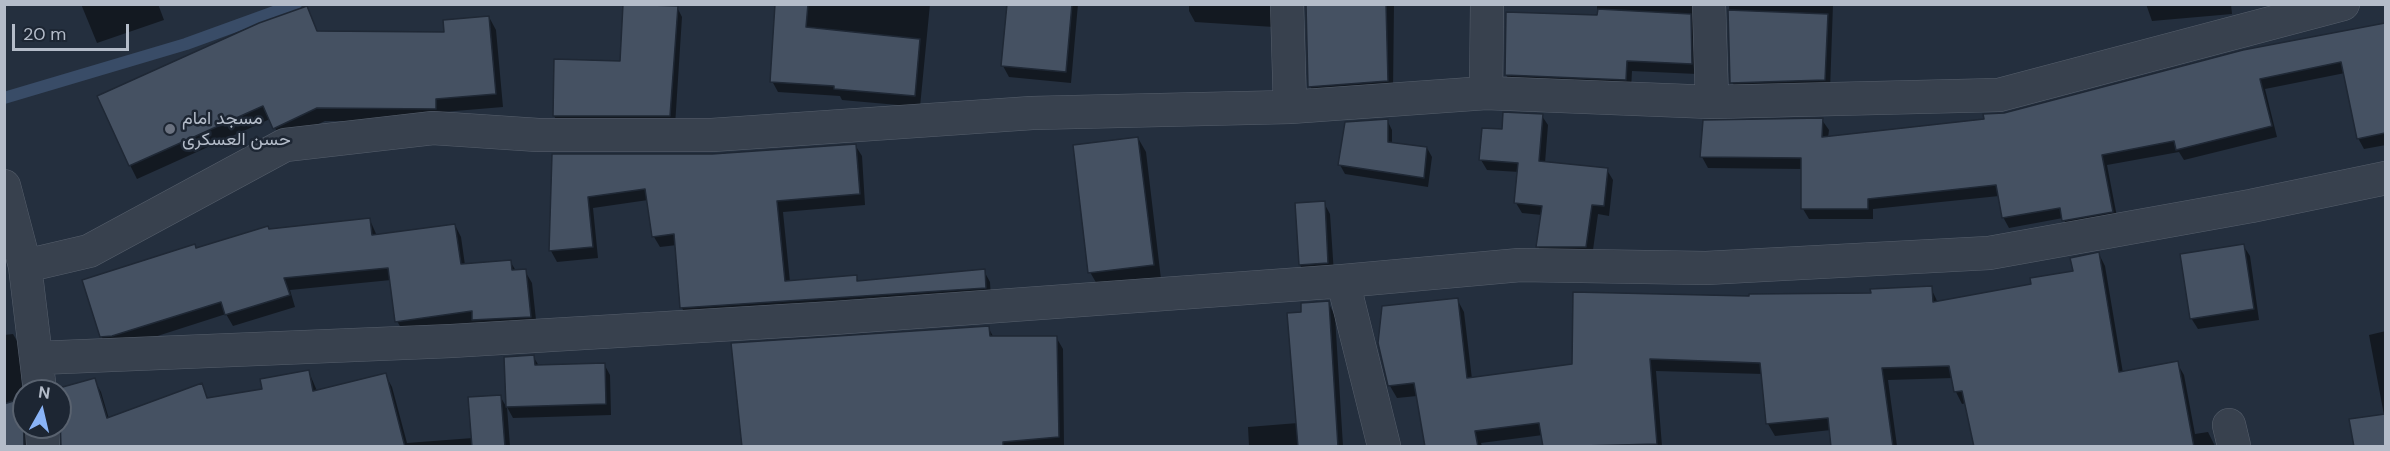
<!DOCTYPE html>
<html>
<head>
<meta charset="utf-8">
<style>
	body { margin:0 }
	#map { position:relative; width:2390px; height:451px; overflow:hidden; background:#242f3e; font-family:"DM Sans",sans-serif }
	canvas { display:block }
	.frame { position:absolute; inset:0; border:6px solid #b4bcc9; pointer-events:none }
	.north { position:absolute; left:12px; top:379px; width:60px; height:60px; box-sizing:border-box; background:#1d2633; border:2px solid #59626f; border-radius:50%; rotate:8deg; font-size:16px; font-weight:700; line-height:24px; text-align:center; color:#b4bcc9 }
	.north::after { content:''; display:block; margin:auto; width:21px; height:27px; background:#8ab4f8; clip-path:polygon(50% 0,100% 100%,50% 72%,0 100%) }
	.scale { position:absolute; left:12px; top:24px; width:117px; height:27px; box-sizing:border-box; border:3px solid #b4bcc9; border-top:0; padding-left:8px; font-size:18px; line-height:21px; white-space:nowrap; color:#b4bcc9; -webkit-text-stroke:4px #1d2633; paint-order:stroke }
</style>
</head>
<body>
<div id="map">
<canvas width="2390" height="451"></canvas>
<div class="frame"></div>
<div class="north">N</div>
<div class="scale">20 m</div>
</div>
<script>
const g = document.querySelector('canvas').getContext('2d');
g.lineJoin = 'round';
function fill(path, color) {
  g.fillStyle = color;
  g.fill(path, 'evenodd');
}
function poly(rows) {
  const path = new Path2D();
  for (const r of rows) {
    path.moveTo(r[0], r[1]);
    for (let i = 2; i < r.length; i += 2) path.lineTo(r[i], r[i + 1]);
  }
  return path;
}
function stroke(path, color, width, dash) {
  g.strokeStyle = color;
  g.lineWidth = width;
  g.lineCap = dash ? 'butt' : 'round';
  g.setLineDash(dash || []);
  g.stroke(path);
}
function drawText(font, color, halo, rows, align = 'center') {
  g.font = font + ' "DM Sans",Vazirmatn,sans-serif';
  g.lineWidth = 5;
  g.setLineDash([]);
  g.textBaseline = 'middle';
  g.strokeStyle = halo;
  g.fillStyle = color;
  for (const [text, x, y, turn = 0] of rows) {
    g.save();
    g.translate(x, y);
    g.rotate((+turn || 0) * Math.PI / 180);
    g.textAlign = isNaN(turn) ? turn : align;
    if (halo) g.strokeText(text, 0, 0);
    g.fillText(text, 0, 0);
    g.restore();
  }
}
fill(poly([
	[81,4,158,4,164,20,97,43],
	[776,4,930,4,920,107,842,100,840,96,778,92,772,81],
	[1009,4,1078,4,1071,83,1009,77,1003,66],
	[1189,4,1278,4,1274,27,1195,22,1189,11],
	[1307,4,1394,4,1393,92,1316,97,1310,86],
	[1597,4,1699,4,1697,74,1632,71,1631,90,1513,85,1506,75,1597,17],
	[1729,4,1833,4,1830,91,1738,93,1732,82],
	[2146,4,2231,4,2232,14,2152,21],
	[677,7,682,17,675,126,560,126,554,116,621,62],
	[306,8,318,33,446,33,489,17,496,30,503,107,443,112,443,122,325,121,282,141,270,119,137,179,130,165],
	[2386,25,2386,145,2364,149,2358,138,2345,73,2265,89,2277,137,2184,160,2179,152,2107,165,2118,222,2070,231,2063,218,2009,228,2003,217,1999,196,1873,209,1873,219,1809,219,1803,209,1803,169,1708,168,1702,157,1822,120,1829,130,1828,138,1986,120,2243,51],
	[1542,116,1548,125,1545,163,1607,170,1613,180,1609,216,1598,214,1592,257,1543,256,1538,246,1542,215,1522,213,1516,203,1519,172,1487,170,1481,160,1503,131],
	[1387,120,1392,130,1392,144,1427,148,1432,157,1428,187,1345,174,1340,165],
	[1138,138,1146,152,1161,279,1098,286,1090,272],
	[855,145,862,156,865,205,783,212,790,282,856,277,859,282,984,271,990,282,991,299,688,319,682,308,677,245,660,247,654,237,648,200,593,208,598,258,557,262,551,251,553,155,712,155],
	[1324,203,1330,214,1334,274,1306,276,1300,265,1297,204],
	[370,220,377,236,455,225,461,237,465,265,510,261,516,271,525,271,532,283,537,329,404,333,397,321,391,280,290,290,295,307,233,326,226,314,120,348,108,348,101,336,196,250,268,230],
	[2243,245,2250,256,2259,320,2198,329,2191,318],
	[2099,254,2105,266,2123,373,2177,363,2184,375,2195,434,2208,432,2215,446,1976,446,1966,403,1962,404,1956,392,1953,378,1888,380,1897,446,1833,446,1831,430,1775,436,1768,424,1763,374,1656,371,1662,446,1545,446,1543,435,1481,443,1482,446,1427,446,1417,396,1397,398,1390,386,1457,299,1464,312,1472,379,1573,366,1751,298,1872,294,1931,288,1938,303,2033,285,2074,272],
	[1328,302,1335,316,1343,446,1249,446,1248,427,1298,423,1303,313],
	[988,327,994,338,1056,337,1063,349,1064,446,744,446],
	[2386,331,2386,446,2355,446,2384,415,2369,335],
	[13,334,20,346,24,427,35,427,31,446,4,446,4,335],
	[533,356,539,366,604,364,610,375,611,415,513,418,507,407,510,446,63,446,60,391,94,379,101,392,109,419,201,385,209,400,264,391,309,372,317,391,385,374,392,387,407,443,473,438,500,396,507,408,506,358]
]), '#0007');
stroke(poly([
	[4,98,186,44,296,4]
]), '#394c67', 12);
const building = poly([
	[623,4,678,6,670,116,553,116,554,59,620,61,623,4],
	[775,4,808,4,806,27,920,39,915,96,834,89,834,86,770,82,775,4],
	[1007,4,1072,4,1066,72,1001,66,1007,4],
	[1306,4,1386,4,1388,81,1308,87,1306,4],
	[307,6,317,31,444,32,443,20,489,16,496,94,436,99,436,109,317,108,273,129,263,106,129,166,97,96,259,23,307,6],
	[1598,9,1691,14,1692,64,1627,61,1626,80,1505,75,1506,12,1597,15,1598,9],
	[1728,10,1828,14,1825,80,1730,83,1728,10],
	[2385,23,2385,133,2357,139,2341,62,2260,79,2272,126,2176,150,2174,141,2102,155,2113,212,2062,221,2060,208,2002,218,1996,185,1868,199,1868,209,1801,209,1801,158,1700,157,1703,120,1823,118,1822,137,1984,119,1983,114,2004,113,2243,50,2385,23],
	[1503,112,1543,114,1539,161,1608,168,1604,206,1592,205,1586,247,1536,247,1542,206,1514,203,1518,163,1479,160,1482,128,1502,129,1503,112],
	[1388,119,1388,142,1427,147,1424,178,1338,165,1345,122,1388,119],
	[1138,137,1154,265,1088,273,1073,145,1138,137],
	[856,144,860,194,777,201,785,281,857,275,857,281,985,269,986,288,680,308,674,234,652,237,645,189,588,197,593,247,549,251,552,154,712,154,856,144],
	[1325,201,1328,263,1299,265,1295,203,1325,201],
	[370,218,372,235,455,224,461,264,511,260,512,270,526,269,531,317,472,320,472,311,395,322,388,268,284,278,290,295,225,315,221,302,112,336,100,337,82,280,195,244,196,248,268,226,269,229,370,218],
	[2244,244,2254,309,2190,319,2180,254,2244,244],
	[2099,252,2119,372,2178,361,2194,447,1974,447,1962,391,1954,392,1949,366,1882,368,1893,447,1831,447,1828,418,1766,424,1760,363,1650,359,1657,444,1543,447,1539,423,1475,431,1478,447,1425,447,1414,383,1388,386,1378,343,1382,306,1458,298,1467,378,1572,364,1573,292,1749,296,1749,294,1871,293,1870,289,1932,286,1933,302,2031,284,2030,278,2073,271,2070,258,2099,252],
	[1329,301,1338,447,1298,447,1287,313,1301,312,1301,303,1329,301],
	[989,326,990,336,1057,336,1059,437,1003,442,1003,447,742,447,731,343,989,326],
	[534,355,535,365,605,363,606,404,506,407,504,357,534,355],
	[309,370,313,391,386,373,405,447,61,447,59,388,95,378,107,418,202,383,207,398,262,389,260,379,309,370],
	[501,395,505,447,472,447,468,397,501,395],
	[23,398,24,447,4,447,4,404,23,398],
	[2385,414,2385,447,2354,447,2349,419,2385,414]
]);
fill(building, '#455162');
stroke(building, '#1f2835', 1.5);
const minor = poly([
	[1287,4,1290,107],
	[1709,4,1712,102],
	[1486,93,1487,4],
	[4,186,25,266,40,391],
	[25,266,89,251,285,145,433,128,538,135,712,135,1032,113,1290,107,1486,93,1712,102,1999,95,2343,4],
	[1343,281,1384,446],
	[38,358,451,341,833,318,1343,281,1520,265,1706,268,1989,253,2251,206,2386,178],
	[2229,425,2234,446],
	[42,427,43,446]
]);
stroke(minor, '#565f6c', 34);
stroke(minor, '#38414e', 33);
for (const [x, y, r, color] of [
	[170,129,6,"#6b7280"]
]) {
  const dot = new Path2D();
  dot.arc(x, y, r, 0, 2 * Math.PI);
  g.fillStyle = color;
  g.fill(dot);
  stroke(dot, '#1d2633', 2);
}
drawText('18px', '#b4bcc9', '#1d2633', [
	["مسجد امام",182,119],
	["حسن العسکری",182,140]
], 'left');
</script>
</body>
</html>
